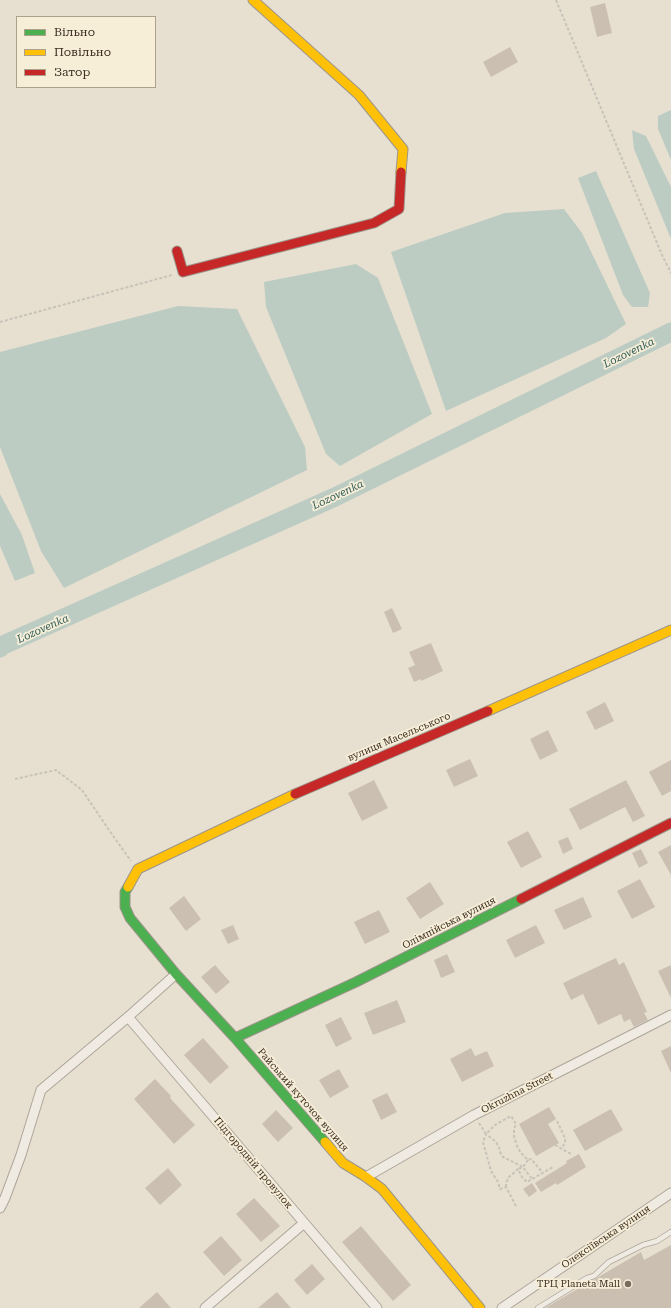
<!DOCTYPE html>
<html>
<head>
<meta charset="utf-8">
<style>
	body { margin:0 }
	#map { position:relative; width:671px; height:1308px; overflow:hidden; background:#e7e0d1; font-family:"Roboto Serif",serif }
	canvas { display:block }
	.legend { position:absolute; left:16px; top:16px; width:140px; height:72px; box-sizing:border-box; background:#f7eed8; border:1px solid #ada18e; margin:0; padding:5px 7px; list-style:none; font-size:12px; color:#3d2e20 }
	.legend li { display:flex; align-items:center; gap:8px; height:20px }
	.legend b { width:20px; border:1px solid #ada18e }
</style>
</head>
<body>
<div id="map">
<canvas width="671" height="1308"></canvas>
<ul class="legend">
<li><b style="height:5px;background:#4caf50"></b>Вільно</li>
<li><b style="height:5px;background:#ffc107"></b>Повільно</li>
<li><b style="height:5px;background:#c62828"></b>Затор</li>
</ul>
</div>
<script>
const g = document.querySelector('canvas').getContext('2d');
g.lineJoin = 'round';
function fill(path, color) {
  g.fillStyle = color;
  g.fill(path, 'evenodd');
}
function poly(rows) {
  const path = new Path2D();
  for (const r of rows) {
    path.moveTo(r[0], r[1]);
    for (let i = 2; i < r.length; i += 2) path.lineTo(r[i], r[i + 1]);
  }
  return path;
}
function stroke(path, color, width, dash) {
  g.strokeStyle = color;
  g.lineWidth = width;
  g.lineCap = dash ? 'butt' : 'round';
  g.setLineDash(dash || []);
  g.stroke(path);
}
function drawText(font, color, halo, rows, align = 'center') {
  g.font = font + ' "Roboto Serif",serif';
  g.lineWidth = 3.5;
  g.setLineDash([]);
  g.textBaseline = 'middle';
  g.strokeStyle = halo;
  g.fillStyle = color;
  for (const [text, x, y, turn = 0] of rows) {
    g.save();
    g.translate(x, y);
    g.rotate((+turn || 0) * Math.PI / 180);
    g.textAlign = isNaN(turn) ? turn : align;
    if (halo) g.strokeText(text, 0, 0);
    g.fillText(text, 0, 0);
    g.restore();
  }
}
fill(poly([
	[671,110,671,160,658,129,658,116],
	[632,130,646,136,671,187,671,239,634,149],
	[596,171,650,293,648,307,632,307,623,295,578,178],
	[564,209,582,233,626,324,606,338,446,411,391,252,505,213],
	[356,264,378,278,432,414,340,466,326,454,266,307,264,282],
	[178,306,237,309,305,447,307,470,64,588,41,551,0,447,0,352],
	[0,494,22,535,35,573,15,581,0,546]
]), '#bcccc2');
stroke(poly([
	[0,648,1,646,335,497,671,332]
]), '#bcccc2', 19);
fill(poly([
	[605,3,612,33,597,37,590,7],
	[510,47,518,62,491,77,483,62],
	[392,608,402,629,393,633,384,612],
	[431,643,443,671,421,681,421,679,414,682,408,668,415,665,409,652],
	[605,702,614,721,595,730,586,712],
	[548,730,558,751,540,760,530,739],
	[470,759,478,776,454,787,446,770],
	[671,760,671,791,662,796,649,772],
	[374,780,388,808,362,821,348,793],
	[626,780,645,816,633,822,625,807,580,830,569,809],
	[528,831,542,857,521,868,507,842],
	[568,837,573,849,563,854,558,841],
	[671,845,671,875,658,852],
	[641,849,648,863,639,868,632,853],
	[640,879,655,907,632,919,617,891],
	[430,882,444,904,420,919,406,898],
	[184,896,201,919,186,931,169,908],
	[583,897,592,917,564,930,554,910],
	[379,910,390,932,365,944,354,922],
	[233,925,239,939,228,944,221,930],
	[536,925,545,943,515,958,506,940],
	[447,954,455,972,441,978,434,960],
	[616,958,619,965,624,962,647,1012,644,1013,648,1020,634,1027,630,1019,624,1022,621,1014,598,1025,583,994,571,1000,563,983],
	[215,965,230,982,216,994,201,977],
	[671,965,671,998,658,971],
	[397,1000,406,1022,373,1035,364,1013],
	[341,1017,352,1039,336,1047,325,1025],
	[203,1038,229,1067,210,1084,184,1055],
	[671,1046,671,1073,661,1051],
	[471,1048,475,1056,487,1051,494,1066,462,1082,450,1059],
	[339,1069,349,1087,330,1098,319,1080],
	[155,1079,171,1096,170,1098,195,1125,174,1144,134,1099],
	[387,1093,397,1112,381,1120,372,1100],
	[549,1107,556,1119,548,1124,559,1143,536,1156,519,1124],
	[611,1109,623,1130,585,1151,573,1130],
	[276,1110,293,1128,278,1142,262,1124],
	[579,1154,586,1167,557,1185,556,1183,541,1192,535,1183,567,1163,566,1161],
	[168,1168,182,1185,160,1205,145,1188],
	[532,1183,537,1191,529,1197,523,1189],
	[254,1198,280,1226,261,1242,236,1214],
	[361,1226,411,1285,393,1301,342,1242],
	[221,1236,242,1260,224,1276,203,1252],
	[671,1245,671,1308,545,1308,591,1281,596,1279,600,1276,641,1252,644,1260],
	[312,1264,325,1279,307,1295,294,1280],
	[157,1292,171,1308,139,1308],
	[277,1292,291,1308,258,1308]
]), '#cbbfb2');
const lane = poly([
	[538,1308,587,1278,594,1276,609,1262,643,1245,657,1241,671,1232]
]);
const street = poly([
	[128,1017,377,1308],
	[366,1177,474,1115,671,1015],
	[0,1208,5,1198,21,1155,41,1090,128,1017,176,974],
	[205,1308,304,1223],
	[502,1308,671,1193]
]);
const fast = poly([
	[128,887,125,892,125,907,130,918,176,974,235,1038,325,1142],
	[235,1038,356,982,521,899]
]);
const slow = poly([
	[253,0,359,95,403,149,401,172],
	[488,711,671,630],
	[128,887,138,869,295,794],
	[325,1142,343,1163,366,1177,382,1189,480,1308]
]);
const jam = poly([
	[177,251,183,272,374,223,399,209,401,172],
	[295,794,488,711],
	[521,899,671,823]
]);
stroke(lane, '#ada599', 6);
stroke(street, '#ada599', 11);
stroke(fast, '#9c958a', 11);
stroke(slow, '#9c958a', 11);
stroke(jam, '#9c958a', 11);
stroke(poly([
	[556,0,662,255,671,273],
	[0,322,172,275],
	[15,779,56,770,82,790,111,833,131,861],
	[557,1121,565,1138,565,1143,561,1149],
	[479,1123,486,1134,495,1125,511,1116,516,1124,514,1129,514,1136,517,1146,521,1153,528,1160,531,1159,543,1173],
	[555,1145,571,1154],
	[528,1160,523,1167,532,1179],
	[506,1187,506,1183,509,1177,518,1169,522,1177,527,1182,553,1167],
	[516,1206,506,1187,500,1189,498,1182,491,1171,483,1142,486,1134,496,1142,499,1147,500,1152,503,1157,523,1167,518,1169]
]), '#c8c2b9', 2, [3, 2]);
stroke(lane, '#efebe3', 4.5);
stroke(street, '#efebe3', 9);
stroke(fast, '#4caf50', 9);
stroke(slow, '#ffc107', 9);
stroke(jam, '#c62828', 9);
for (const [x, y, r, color] of [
	[628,1284,4,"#786c5e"]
]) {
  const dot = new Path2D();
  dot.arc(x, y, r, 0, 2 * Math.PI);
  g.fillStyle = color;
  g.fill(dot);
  stroke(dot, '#f7eed8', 1.5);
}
drawText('10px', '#3d2e20', '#f7eed8', [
	["вулиця Масельського",399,737,-23],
	["Олімпійська вулиця",449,923,-27],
	["Okruzhna Street",517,1093,-27],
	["Райський куточок вулиця",303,1100,49],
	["Підгородній провулок",253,1163,50],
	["Олексіївська вулиця",606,1237,-34]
]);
drawText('10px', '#3d2e20', '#f7eed8', [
	["ТРЦ Planeta Mall",620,1284]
], 'right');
drawText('italic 11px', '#2f5d5a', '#f7eed8', [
	["Lozovenka",629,353,-26],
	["Lozovenka",338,495,-25],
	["Lozovenka",43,629,-24]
]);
</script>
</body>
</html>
